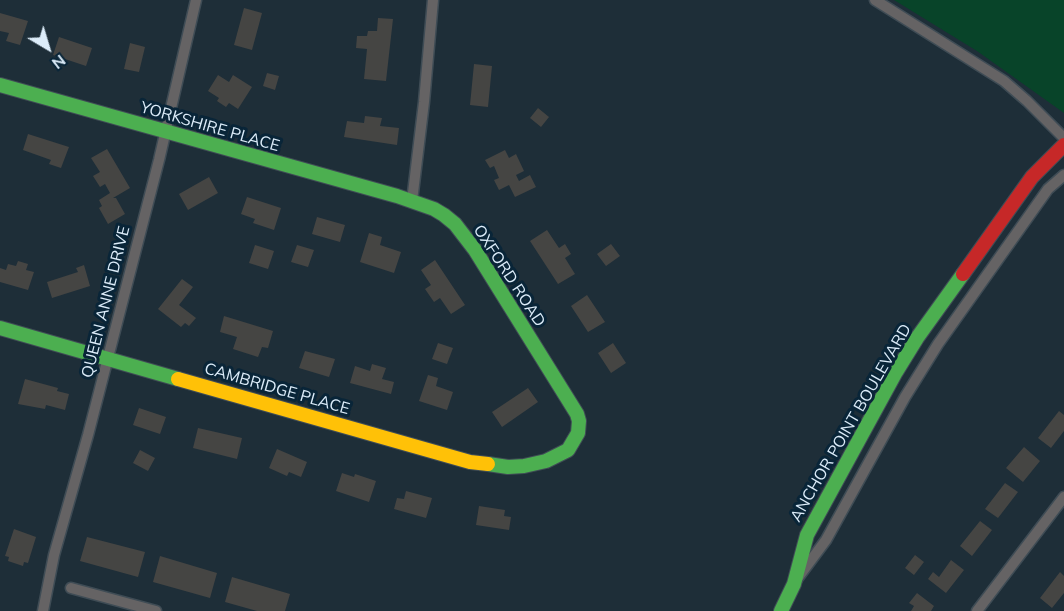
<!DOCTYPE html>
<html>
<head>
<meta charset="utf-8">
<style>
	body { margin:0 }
	#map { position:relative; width:1064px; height:611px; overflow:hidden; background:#1e2e38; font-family:Mulish,sans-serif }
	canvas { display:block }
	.north { position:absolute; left:18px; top:18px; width:60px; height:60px; -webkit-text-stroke:4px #092538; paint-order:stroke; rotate:142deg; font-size:16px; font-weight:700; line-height:24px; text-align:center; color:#dcecf9 }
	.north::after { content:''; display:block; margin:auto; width:21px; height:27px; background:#dcecf9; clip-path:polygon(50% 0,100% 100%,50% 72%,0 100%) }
</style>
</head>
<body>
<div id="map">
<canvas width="1064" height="611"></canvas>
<div class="north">N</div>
</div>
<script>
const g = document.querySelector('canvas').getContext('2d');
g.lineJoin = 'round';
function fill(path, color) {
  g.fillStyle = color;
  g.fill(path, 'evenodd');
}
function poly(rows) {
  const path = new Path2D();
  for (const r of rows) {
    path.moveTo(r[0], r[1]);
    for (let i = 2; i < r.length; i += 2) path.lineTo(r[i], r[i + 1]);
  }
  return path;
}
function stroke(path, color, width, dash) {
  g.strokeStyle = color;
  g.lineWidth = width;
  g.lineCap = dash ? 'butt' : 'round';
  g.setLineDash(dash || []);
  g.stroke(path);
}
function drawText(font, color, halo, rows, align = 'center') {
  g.font = font + ' Mulish,sans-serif';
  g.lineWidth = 6;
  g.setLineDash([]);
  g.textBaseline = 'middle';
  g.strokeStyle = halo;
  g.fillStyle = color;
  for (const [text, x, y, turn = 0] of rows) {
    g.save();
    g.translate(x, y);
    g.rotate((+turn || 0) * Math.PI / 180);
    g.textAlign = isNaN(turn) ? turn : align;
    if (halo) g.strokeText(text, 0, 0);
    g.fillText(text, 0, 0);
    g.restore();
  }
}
fill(poly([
	[894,0,1064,0,1064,113,977,51]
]), '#084429');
fill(poly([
	[244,8,262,13,252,50,234,45],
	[0,13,28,21,20,45,6,41,9,33,0,31],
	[378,18,393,19,386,81,364,79,367,49,356,48,357,36,367,36,368,31,377,31],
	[59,37,92,48,86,66,53,55],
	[130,43,145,47,139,72,124,69],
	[474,64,492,66,488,107,470,105],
	[267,73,279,76,275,90,263,86],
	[218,75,229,82,233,75,252,87,238,109,229,103,226,107,217,101,219,98,208,91],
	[538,108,549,117,541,127,530,118],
	[365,116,382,118,380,126,399,128,397,145,344,137,347,121,364,123],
	[28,134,69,147,61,168,49,164,51,160,23,150],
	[107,149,130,188,113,198,116,198,125,214,108,224,99,208,102,206,99,200,110,193,105,184,100,187,93,176,100,172,91,158],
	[505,150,509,158,516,154,524,171,516,175,519,181,530,175,536,187,515,197,509,185,499,190,494,180,499,178,494,166,490,168,485,160],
	[209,177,218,193,188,210,179,194],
	[247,197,281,208,274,230,253,223,255,219,241,214],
	[317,217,345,225,340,242,312,234],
	[547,230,559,248,565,244,571,254,565,258,575,274,558,284,530,241],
	[369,233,382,237,380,245,401,252,394,273,360,262],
	[611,244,620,256,606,266,597,254],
	[255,245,274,251,268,269,249,263],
	[297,245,314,250,308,267,291,262],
	[435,260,465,305,451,314,440,298,434,302,425,289,431,285,421,270],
	[18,261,28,264,26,270,34,272,28,290,0,282,0,268,6,270,8,264,16,266],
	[84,265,90,286,52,298,47,282,78,272,76,268],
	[182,279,193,287,179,305,196,318,189,326,185,323,181,327,158,309],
	[587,295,605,322,588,332,571,306],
	[224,316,273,331,268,348,262,347,258,357,233,349,237,337,220,332],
	[438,343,453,348,447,364,432,359],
	[613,343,626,363,611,373,598,353],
	[305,351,335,359,329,377,299,368],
	[372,364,386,368,382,379,394,382,391,394,350,383,355,366,370,371],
	[428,375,438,378,436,386,453,392,447,410,419,401],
	[25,379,58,388,57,391,69,394,65,410,46,405,45,409,18,404],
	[528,388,538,402,502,427,492,412],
	[139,408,166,417,160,434,133,425],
	[1059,411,1064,415,1064,431,1051,448,1038,438],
	[198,428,242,438,237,459,193,448],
	[1024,447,1040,461,1023,482,1006,468],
	[277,449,307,462,301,477,289,472,287,476,269,468],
	[140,450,155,458,148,471,133,463],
	[342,473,354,477,355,474,376,481,369,502,336,491],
	[1005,483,1018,492,998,518,985,509],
	[406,491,432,498,426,518,394,509,397,498,404,499],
	[479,506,505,510,504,516,511,517,509,530,476,525],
	[980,521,992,530,972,556,960,546],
	[14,529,36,537,28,563,24,562,23,566,8,561,9,557,5,556],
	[87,537,145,552,138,577,80,561],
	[915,555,924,562,914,575,905,568],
	[160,556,217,573,210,598,153,582],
	[951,560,964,570,946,593,928,579,933,572,939,577],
	[1060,572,1064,576,1064,593,1052,608,1040,598],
	[232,577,290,594,285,611,257,611,225,602],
	[917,593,934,606,931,611,911,611,914,606,909,603]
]), '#454543');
const street = poly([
	[875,0,1004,81,1027,101,1064,138],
	[412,201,424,102,433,0],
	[797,579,826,540,905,397,938,344,1048,189,1064,175],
	[71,588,156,611],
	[43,611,54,555,88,435,159,160,196,0],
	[977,611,1064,497]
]);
const fast = poly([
	[0,85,397,196,434,209,444,215,455,224,475,250,577,414,579,421,578,433,568,450,546,461,524,466,508,467,488,464],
	[0,328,178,379],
	[781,611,794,584,807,535,896,372,917,338,963,274]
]);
const slow = poly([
	[178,379,470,462,488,464]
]);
const jam = poly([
	[963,274,1032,177,1064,145]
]);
stroke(street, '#3f4c55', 13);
stroke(fast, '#3f4c55', 16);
stroke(slow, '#3f4c55', 16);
stroke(jam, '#3f4c55', 16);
stroke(street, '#656364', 10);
stroke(fast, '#4caf50', 14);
stroke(slow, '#ffc107', 14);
stroke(jam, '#c62828', 14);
drawText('16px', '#dcecf9', '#092538', [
	["YORKSHIRE PLACE",210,127,16],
	["OXFORD ROAD",509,276,57],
	["QUEEN ANNE DRIVE",106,302,-76],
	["CAMBRIDGE PLACE",277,389,16],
	["ANCHOR POINT BOULEVARD",851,423,-60]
]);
</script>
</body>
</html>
